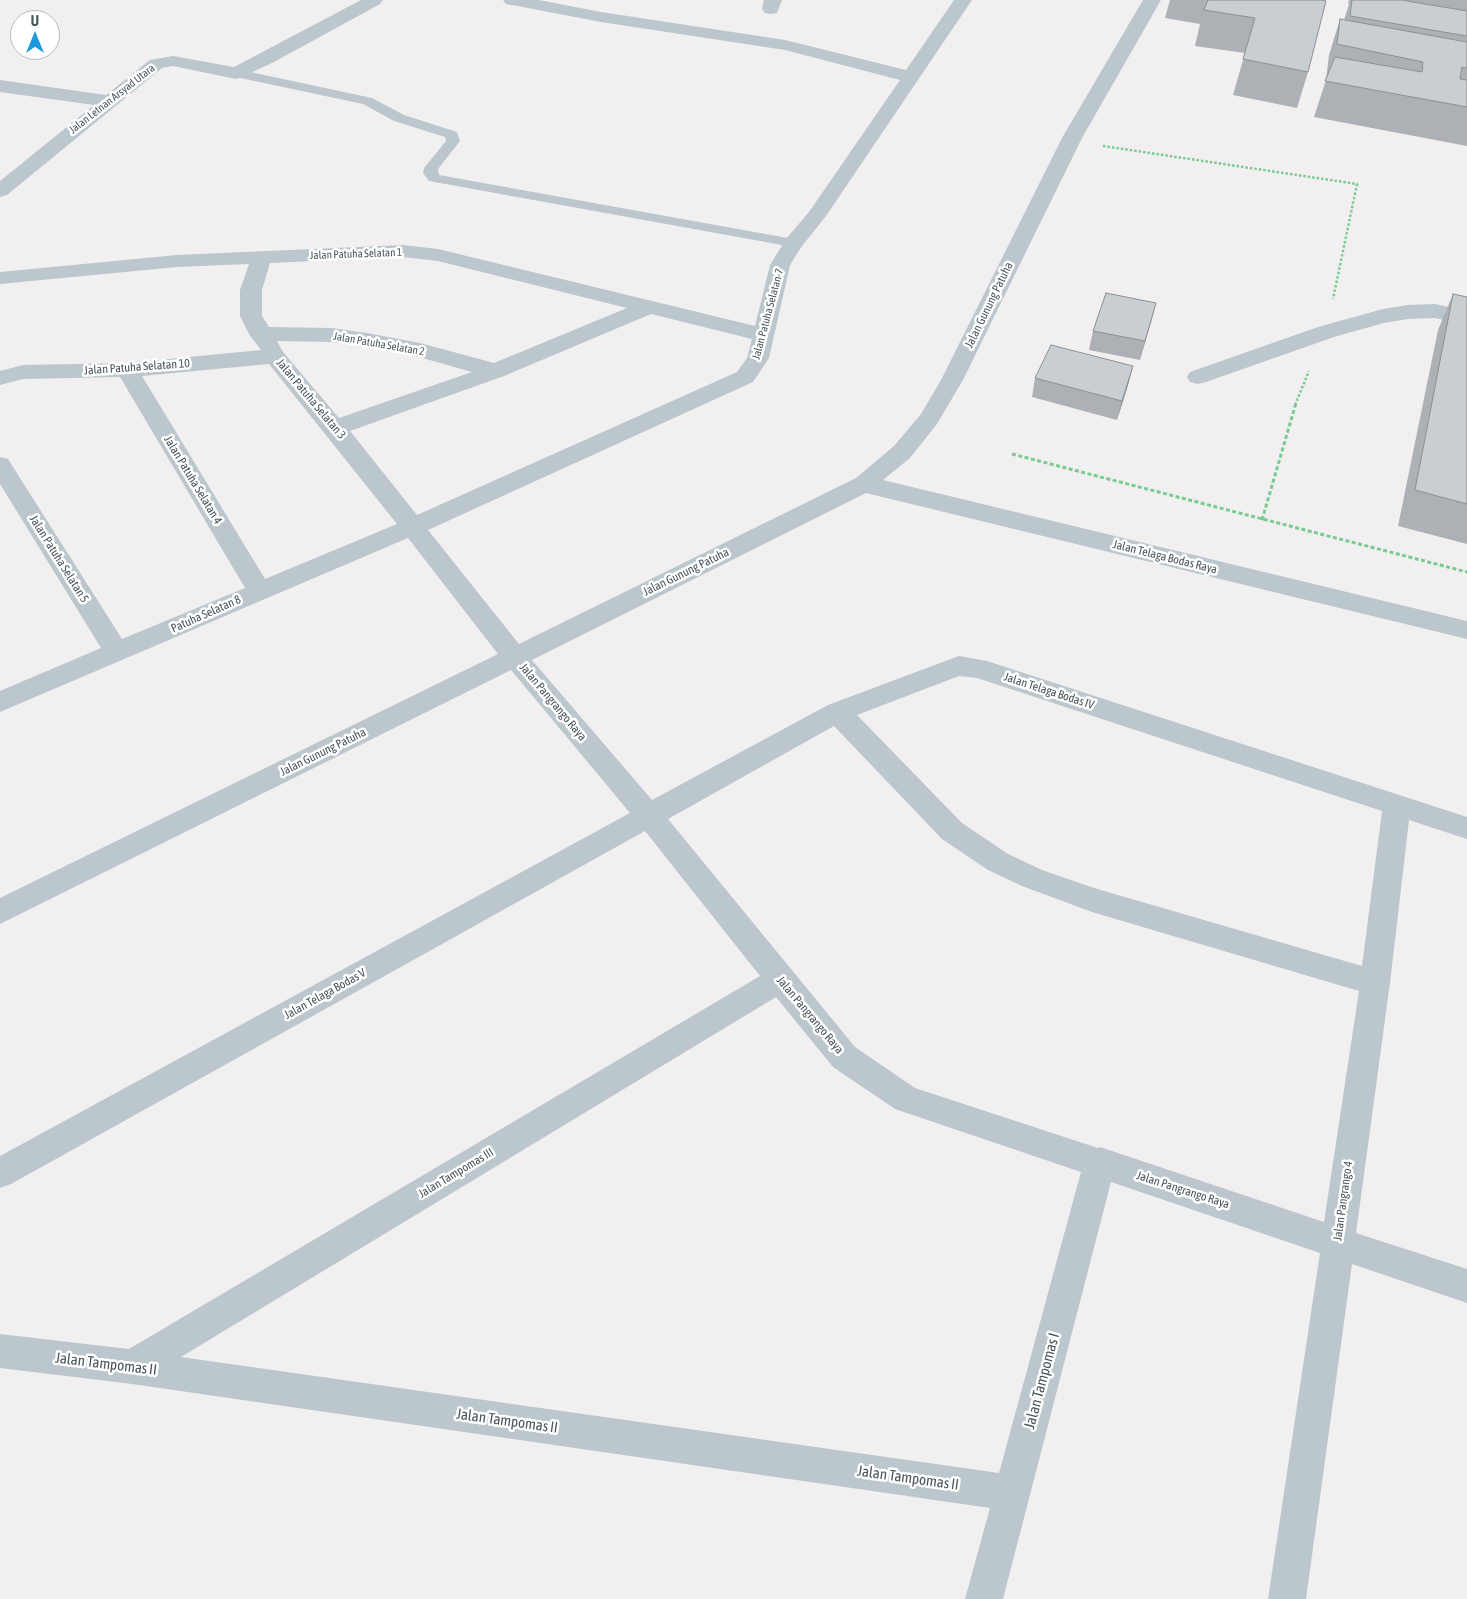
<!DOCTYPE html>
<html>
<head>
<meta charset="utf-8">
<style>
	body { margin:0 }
	#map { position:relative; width:1467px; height:1599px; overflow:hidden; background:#f2eff0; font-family:"Asap Condensed",sans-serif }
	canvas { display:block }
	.north { position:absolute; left:10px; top:10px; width:50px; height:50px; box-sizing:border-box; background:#fff; border:1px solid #b6bcbe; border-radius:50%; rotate:0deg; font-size:14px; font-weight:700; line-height:20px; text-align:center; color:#48575c }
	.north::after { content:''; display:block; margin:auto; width:18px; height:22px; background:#1e99dd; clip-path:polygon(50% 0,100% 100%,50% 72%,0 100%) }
</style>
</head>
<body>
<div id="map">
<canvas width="1467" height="1599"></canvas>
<div class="north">U</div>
</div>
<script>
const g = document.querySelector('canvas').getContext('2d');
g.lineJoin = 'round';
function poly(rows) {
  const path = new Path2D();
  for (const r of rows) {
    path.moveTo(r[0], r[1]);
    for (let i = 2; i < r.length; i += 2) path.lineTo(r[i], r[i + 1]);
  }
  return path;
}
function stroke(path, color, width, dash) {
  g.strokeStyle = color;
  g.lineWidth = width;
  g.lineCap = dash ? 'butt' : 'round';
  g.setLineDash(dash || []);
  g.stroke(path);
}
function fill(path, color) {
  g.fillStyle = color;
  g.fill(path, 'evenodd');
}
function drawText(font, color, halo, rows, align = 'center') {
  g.font = font + ' "Asap Condensed",sans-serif';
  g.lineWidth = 5;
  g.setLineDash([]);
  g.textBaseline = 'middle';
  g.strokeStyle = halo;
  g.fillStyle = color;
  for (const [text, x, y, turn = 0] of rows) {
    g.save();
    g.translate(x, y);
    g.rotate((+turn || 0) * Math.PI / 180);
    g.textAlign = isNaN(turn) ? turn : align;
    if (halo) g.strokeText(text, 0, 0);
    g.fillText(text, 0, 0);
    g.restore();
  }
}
stroke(poly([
	[1103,146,1357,184,1333,299],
	[1295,405,1309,371]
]), '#78cb91', 2.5, [2.5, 2]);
stroke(poly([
	[1012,454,1467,572],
	[1262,520,1296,403]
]), '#78cb91', 3, [4, 2.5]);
fill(poly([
	[236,69,372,98,404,115,457,132,460,141,438,169,439,175,793,239,798,240,800,243,798,246,793,247,429,181,423,173,424,168,446,141,445,137,394,121,363,104,231,76,229,73,236,69]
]), '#bbc7cc');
fill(poly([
	[361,0,383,0,380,4,274,62,242,77,236,79,173,66,162,68,7,195,0,197,0,181,94,105,0,92,0,80,106,95,150,60,156,59,173,56,234,67,361,0],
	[503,0,539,0,601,12,785,40,906,70,954,0,972,0,826,216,802,246,790,265,769,358,753,382,428,530,519,644,856,478,894,446,921,414,941,380,1062,138,1143,0,1161,0,1082,138,963,380,937,424,910,458,883,480,1467,621,1467,639,866,493,532,660,652,800,828,705,959,656,987,661,1467,817,1467,839,1409,820,1390,983,1356,1233,1467,1269,1467,1303,1352,1264,1306,1599,1268,1599,1320,1253,1111,1182,1003,1599,965,1599,990,1508,132,1384,0,1368,0,1334,129,1349,760,976,645,831,11,1184,0,1188,0,1156,630,813,511,670,0,924,0,898,498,654,408,538,0,712,0,691,101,648,0,484,0,457,8,459,122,639,245,588,120,377,23,379,0,385,0,371,23,365,127,363,261,350,249,334,240,316,240,290,249,264,177,267,0,284,0,272,177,255,403,245,438,249,755,326,770,265,786,239,809,212,900,80,785,50,601,22,512,5,506,4,503,0],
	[403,257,438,261,627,308,494,363,420,343,367,333,332,328,269,327,262,316,262,290,270,263,403,257],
	[651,314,752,339,747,358,737,372,417,515,350,431,504,376,651,314],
	[277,341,332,342,367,347,419,357,472,372,339,418,283,352,277,341],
	[269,364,397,524,265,579,142,376,269,364],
	[959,676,977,678,1382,811,1362,966,1094,888,1042,870,1008,854,962,823,857,715,959,676],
	[834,726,942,839,988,870,1022,886,1092,912,1359,991,1324,1222,1100,1147,1098,1148,915,1088,855,1047,668,819,834,726],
	[776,997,833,1067,895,1109,1081,1172,999,1473,181,1357,776,997],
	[764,0,782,0,777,13,771,14,765,13,762,9,764,0],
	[1435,304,1467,311,1467,325,1435,318,1408,319,1384,323,1334,337,1206,382,1198,384,1190,382,1187,377,1190,372,1318,327,1383,309,1408,305,1435,304]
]), '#bbc7cc');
fill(poly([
	[1170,0,1321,0,1308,72,1297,108,1233,95,1245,53,1195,46,1200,24,1165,18],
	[1349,0,1467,0,1467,146,1314,117,1326,80,1329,55,1340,19,1344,20,1349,4,1348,4],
	[1453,294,1467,297,1467,544,1398,526,1438,330],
	[1156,303,1140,360,1089,350,1093,331],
	[1133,366,1128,385,1117,420,1032,397,1035,378]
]), '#adb1b5');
fill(poly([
	[1156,303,1151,322,1140,360,1145,341],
	[1133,366,1128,385,1117,420,1122,401]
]), '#8d9093');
const building = poly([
	[1208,0,1321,0,1326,1,1308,72,1243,59,1255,18,1204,10,1208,0],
	[1352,0,1401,0,1467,11,1467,36,1350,16,1352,0],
	[1340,19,1467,42,1467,68,1462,67,1460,79,1467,80,1467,107,1325,81,1335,57,1422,72,1423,62,1337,44,1340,19],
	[1106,293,1156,303,1145,341,1093,331,1106,293],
	[1453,294,1467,297,1467,504,1415,490,1453,294],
	[1051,345,1133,366,1122,401,1035,378,1051,345]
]);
fill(building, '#c9ced2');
stroke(building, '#8d9093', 1);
drawText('11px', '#48575c', '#fff', [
	["Jalan Letnan Arsyad Utara",112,99,-38],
	["Jalan Patuha Selatan 1",356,254,-2],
	["Jalan Patuha Selatan-7",768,314,-75],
	["Jalan Patuha Selatan 2",379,344,10]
]);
drawText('12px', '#48575c', '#fff', [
	["Jalan Gunung Patuha",989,305,-64],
	["Jalan Patuha Selatan 10",137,367,-4],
	["Jalan Patuha Selatan 3",311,399,50],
	["Jalan Patuha Selatan 4",193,480,59],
	["Jalan Telaga Bodas Raya",1165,557,14],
	["Jalan Patuha Selatan 5",59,559,58],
	["Jalan Gunung Patuha",686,572,-26],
	["Patuha Selatan 8",206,614,-24],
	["Jalan Telaga Bodas IV",1049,691,18],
	["Jalan Pangrango Raya",553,702,50],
	["Jalan Gunung Patuha",323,752,-26],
	["Jalan Telaga Bodas V",325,994,-29],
	["Jalan Pangrango Raya",810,1015,50],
	["Jalan Tampomas III",456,1173,-31],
	["Jalan Pangrango Raya",1183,1190,18],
	["Jalan Pangrango 4",1343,1201,-82]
]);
drawText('15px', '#48575c', '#fff', [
	["Jalan Tampomas II",106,1364,7],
	["Jalan Tampomas I",1042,1381,-75],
	["Jalan Tampomas II",507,1421,8],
	["Jalan Tampomas II",908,1478,8]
]);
</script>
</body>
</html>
